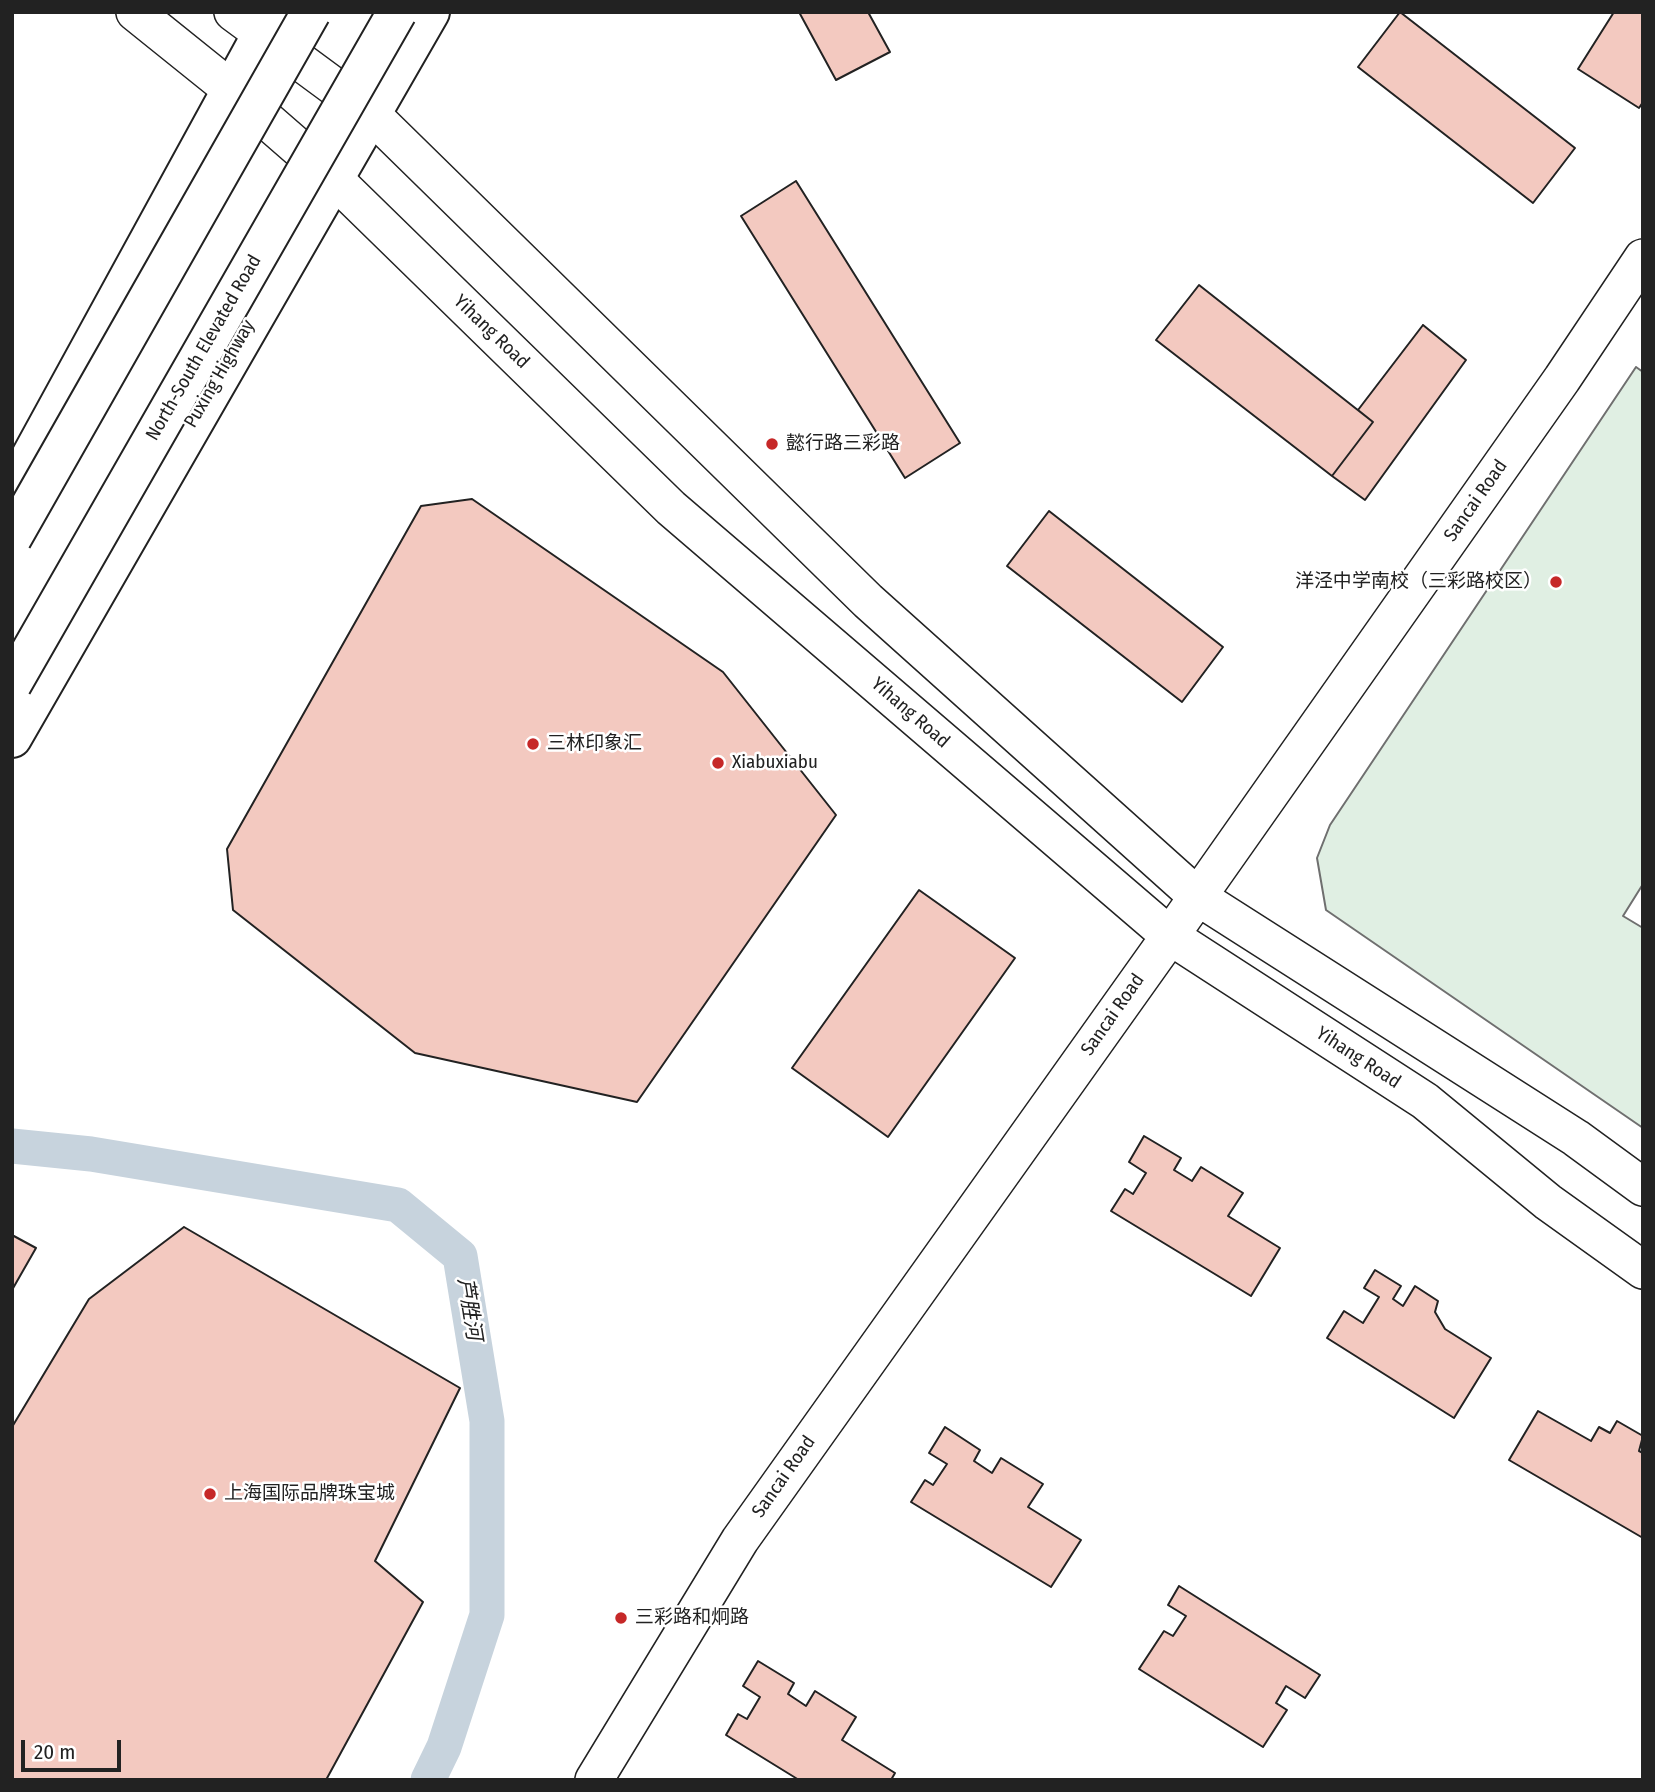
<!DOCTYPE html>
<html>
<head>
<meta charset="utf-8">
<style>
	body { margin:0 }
	#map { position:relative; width:1655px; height:1792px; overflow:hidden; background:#fff; font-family:"Fira Sans Condensed",sans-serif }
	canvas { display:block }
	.frame { position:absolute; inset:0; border:14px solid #222; pointer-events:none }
	.scale { position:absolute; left:21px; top:1740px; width:100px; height:32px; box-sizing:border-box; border:4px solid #222; border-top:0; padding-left:9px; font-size:21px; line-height:24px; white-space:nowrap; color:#222; -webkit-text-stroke:5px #fff; paint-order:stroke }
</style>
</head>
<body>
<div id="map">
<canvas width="1655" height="1792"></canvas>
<div class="frame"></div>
<div class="scale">20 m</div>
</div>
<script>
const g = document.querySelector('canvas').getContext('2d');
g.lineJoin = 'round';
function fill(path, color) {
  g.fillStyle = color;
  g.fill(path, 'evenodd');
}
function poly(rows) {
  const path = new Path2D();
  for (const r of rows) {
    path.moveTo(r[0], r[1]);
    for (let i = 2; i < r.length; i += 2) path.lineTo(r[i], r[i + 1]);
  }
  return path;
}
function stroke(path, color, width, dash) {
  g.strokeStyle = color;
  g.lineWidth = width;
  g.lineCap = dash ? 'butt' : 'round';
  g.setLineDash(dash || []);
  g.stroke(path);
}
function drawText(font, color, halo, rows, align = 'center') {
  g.font = font + ' "Fira Sans Condensed","Noto Sans SC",sans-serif';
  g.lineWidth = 5;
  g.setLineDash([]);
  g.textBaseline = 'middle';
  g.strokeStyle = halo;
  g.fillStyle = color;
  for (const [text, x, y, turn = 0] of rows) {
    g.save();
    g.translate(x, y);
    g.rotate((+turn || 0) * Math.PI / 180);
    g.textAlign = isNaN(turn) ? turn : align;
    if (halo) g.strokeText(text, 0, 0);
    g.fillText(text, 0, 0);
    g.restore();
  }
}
const green = poly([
	[1636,367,1643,372,1643,884,1623,916,1643,928,1643,1128,1326,910,1317,858,1330,825,1636,367]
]);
fill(green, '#e0efe3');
stroke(green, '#6f6f6f', 2);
stroke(poly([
	[12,1146,91,1154,398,1205,460,1256,487,1421,487,1615,444,1747,428,1780]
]), '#c7d3dd', 35);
const building = poly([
	[799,12,868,12,890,52,836,80,799,12],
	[1400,12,1575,148,1533,203,1358,67,1400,12],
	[1614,12,1643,12,1643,102,1639,108,1578,69,1614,12],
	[796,181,960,443,905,478,741,216,796,181],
	[1199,285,1373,422,1332,476,1156,340,1199,285],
	[1423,325,1466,360,1365,500,1332,476,1373,422,1358,410,1423,325],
	[472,499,723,672,836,815,637,1102,415,1053,233,910,227,849,421,506,472,499],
	[1049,511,1223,647,1182,702,1007,566,1049,511],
	[919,890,1015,958,888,1137,792,1068,919,890],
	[1144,1136,1181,1158,1174,1170,1192,1181,1201,1167,1243,1193,1228,1216,1280,1248,1251,1296,1111,1211,1125,1189,1133,1194,1146,1173,1129,1162,1144,1136],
	[184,1227,460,1388,375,1561,423,1602,326,1780,12,1780,12,1427,89,1299,184,1227],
	[12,1235,36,1248,12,1290,12,1235],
	[1375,1270,1401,1286,1393,1299,1403,1306,1415,1286,1438,1301,1435,1312,1445,1329,1491,1358,1454,1418,1327,1338,1344,1311,1363,1323,1379,1297,1364,1288,1375,1270],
	[1538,1411,1591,1441,1599,1427,1610,1433,1617,1421,1643,1436,1639,1451,1643,1453,1643,1538,1509,1460,1538,1411],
	[945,1427,980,1450,974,1461,992,1473,1001,1458,1043,1484,1028,1507,1081,1540,1051,1587,911,1502,925,1480,933,1485,947,1464,929,1453,945,1427],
	[1179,1586,1320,1675,1305,1698,1286,1686,1276,1703,1287,1710,1263,1747,1139,1669,1164,1631,1173,1636,1186,1616,1168,1605,1179,1586],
	[758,1661,794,1683,788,1694,806,1706,815,1691,856,1717,842,1740,895,1773,891,1780,799,1780,726,1735,738,1714,747,1719,760,1697,743,1686,758,1661]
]);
fill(building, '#f3c9c0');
stroke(building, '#222', 2);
const minor = poly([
	[135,12,232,90,333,178,671,508,1170,936,1425,1101,1548,1202,1643,1270],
	[233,12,370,113,868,601,1198,897,1576,1138,1643,1187],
	[594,1780,740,1540,1170,936,1562,379,1643,258]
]);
const major = poly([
	[12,491,274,12],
	[12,738,430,12]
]);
stroke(minor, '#222', 40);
stroke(major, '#222', 42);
stroke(minor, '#fff', 37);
stroke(major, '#fff', 38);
const highwayBridge = poly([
	[12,538,311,12],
	[12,684,397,12]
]);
stroke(highwayBridge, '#222', 42, []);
stroke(highwayBridge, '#fff', 38);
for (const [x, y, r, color] of [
	[772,444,7,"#c62828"],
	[1556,582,7,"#c62828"],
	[533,744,7,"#c62828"],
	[718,763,7,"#c62828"],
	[210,1494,7,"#c62828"],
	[621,1618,7,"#c62828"]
]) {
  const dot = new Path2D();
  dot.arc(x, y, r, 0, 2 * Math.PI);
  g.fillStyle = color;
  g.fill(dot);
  stroke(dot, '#fff', 2.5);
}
drawText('19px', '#222', '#fff', [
	["Yihang Road",491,332,44],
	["North-South Elevated Road",204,348,-60],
	["Puxing Highway",220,374,-60],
	["Sancai Road",1476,501,-55],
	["Yihang Road",910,713,41],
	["Sancai Road",1113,1015,-55],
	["Yihang Road",1358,1058,33],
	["Sancai Road",784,1477,-55]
]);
drawText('19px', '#222', '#fff', [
	["懿行路三彩路",786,444],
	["洋泾中学南校（三彩路校区）",1542,582,"right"],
	["三林印象汇",547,744],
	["Xiabuxiabu",732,763],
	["上海国际品牌珠宝城",224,1494],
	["三彩路和炯路",635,1618]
], 'left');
drawText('italic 21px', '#222', '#fff', [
	["芦胜河",469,1309,81]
]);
</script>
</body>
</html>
